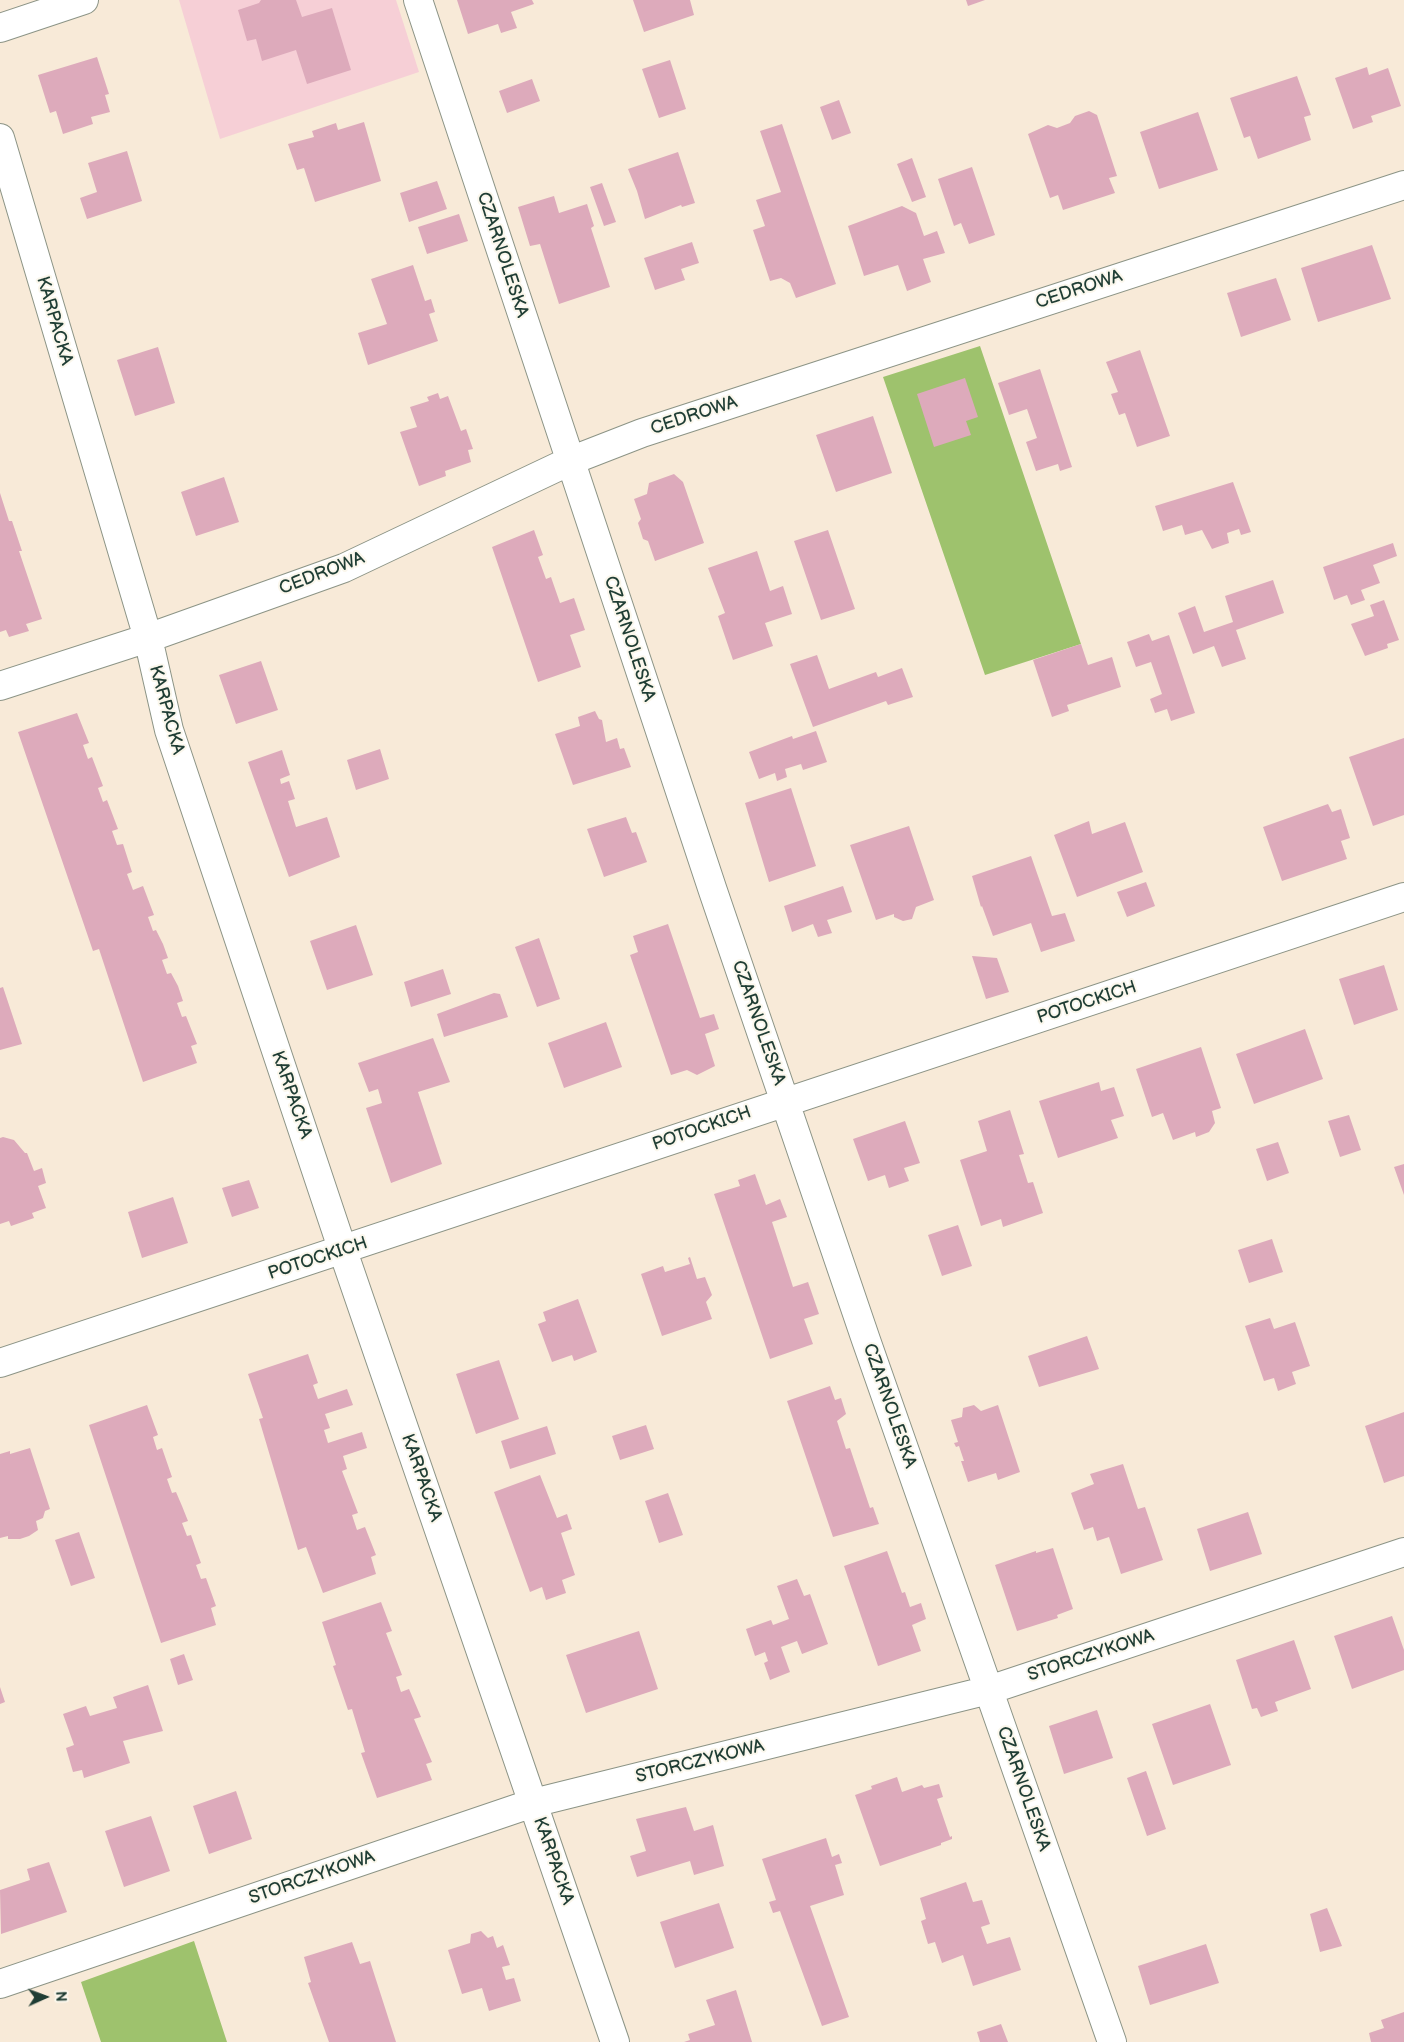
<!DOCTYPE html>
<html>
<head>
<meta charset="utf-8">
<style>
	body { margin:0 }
	#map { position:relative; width:1404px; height:2042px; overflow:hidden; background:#f8ead8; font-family:"Balsamiq Sans",sans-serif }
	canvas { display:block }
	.north { position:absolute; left:20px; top:1972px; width:50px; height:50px; -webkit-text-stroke:4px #fbf7ec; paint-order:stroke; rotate:88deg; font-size:14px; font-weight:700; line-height:20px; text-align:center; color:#1f3d34 }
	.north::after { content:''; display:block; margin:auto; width:18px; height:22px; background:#1f3d34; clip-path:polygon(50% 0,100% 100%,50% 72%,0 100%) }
</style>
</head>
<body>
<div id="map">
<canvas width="1404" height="2042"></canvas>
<div class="north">N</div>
</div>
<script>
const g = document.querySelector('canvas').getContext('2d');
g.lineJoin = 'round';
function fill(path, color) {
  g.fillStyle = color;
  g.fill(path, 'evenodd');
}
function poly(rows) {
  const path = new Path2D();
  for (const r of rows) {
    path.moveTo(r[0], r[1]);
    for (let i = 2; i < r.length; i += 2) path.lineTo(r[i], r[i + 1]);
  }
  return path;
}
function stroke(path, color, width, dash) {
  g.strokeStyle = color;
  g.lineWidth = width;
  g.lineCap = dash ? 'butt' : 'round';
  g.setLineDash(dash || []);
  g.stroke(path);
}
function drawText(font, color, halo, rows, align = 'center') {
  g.font = font + ' "Balsamiq Sans",sans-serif';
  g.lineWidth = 4;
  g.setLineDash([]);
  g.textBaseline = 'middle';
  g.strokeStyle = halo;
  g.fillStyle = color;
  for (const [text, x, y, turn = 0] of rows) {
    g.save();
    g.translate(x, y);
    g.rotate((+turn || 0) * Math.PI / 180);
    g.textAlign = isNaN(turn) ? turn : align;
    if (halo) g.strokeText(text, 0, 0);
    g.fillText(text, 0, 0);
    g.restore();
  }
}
fill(poly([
	[179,0,396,0,419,72,220,139]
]), '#f6cfd6');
fill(poly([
	[980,346,1081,644,985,675,883,377],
	[194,1941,227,2042,101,2042,81,1982]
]), '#9ec26d');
fill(poly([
	[261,0,296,0,302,17,332,8,351,70,307,84,296,50,262,61,256,39,247,41,238,10,259,3],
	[457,0,532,0,534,4,511,12,517,28,501,33,498,24,468,34],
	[633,0,690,0,694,15,644,32],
	[966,0,985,0,968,6],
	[97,57,109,94,105,95,110,112,91,117,93,124,63,134,56,111,50,113,38,75],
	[670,60,686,109,659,118,642,69],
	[1367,67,1369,75,1388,68,1401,106,1371,116,1373,122,1353,129,1335,78],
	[1297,76,1311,115,1304,117,1311,140,1258,159,1250,136,1244,138,1230,98],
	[532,79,540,101,507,113,499,91],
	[839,100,851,133,832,140,820,107],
	[1089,111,1097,115,1117,176,1109,178,1115,193,1063,210,1058,195,1050,198,1028,134,1048,125,1057,128,1070,123,1075,116],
	[1198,112,1218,170,1159,189,1140,132],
	[364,122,381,181,315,202,304,168,297,170,288,144,314,137,312,131,336,123,338,130],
	[782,124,836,284,796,298,790,283,781,278,770,281,753,230,765,226,756,200,781,192,760,131],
	[127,151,142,201,87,219,80,198,97,192,88,163],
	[678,152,695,203,682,207,681,205,645,219,637,191,628,169],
	[912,158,926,197,912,202,897,164],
	[972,167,995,235,969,244,961,223,954,226,938,179],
	[437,181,447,209,409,222,400,193],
	[602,183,616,222,604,226,590,187],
	[554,196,559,213,587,204,594,226,591,228,610,287,559,304,540,244,530,246,518,207],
	[902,206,916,213,924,236,937,231,945,253,923,259,931,282,907,291,898,265,864,276,848,226],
	[459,214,468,241,427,254,418,227],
	[692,242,699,263,681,269,685,280,655,290,644,258],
	[1372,245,1391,299,1318,322,1301,268],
	[413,265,425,301,431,299,435,312,429,314,438,341,368,365,358,333,387,324,371,279],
	[1276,278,1291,320,1241,337,1227,293],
	[158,347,175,403,135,416,117,360],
	[1140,350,1170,436,1137,447,1125,413,1119,415,1111,394,1118,392,1106,362],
	[1040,369,1072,467,1060,471,1058,464,1036,471,1026,442,1037,438,1027,409,1009,415,998,383],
	[965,378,978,417,966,421,971,435,934,447,917,394],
	[438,393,440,399,448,396,461,431,466,429,473,449,468,450,471,462,445,471,446,476,419,486,400,432,417,427,410,407,429,401,427,397],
	[873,416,892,473,836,492,816,435],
	[674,474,683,482,704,543,655,561,648,541,643,539,638,523,641,519,634,499,647,494,649,483],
	[224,477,239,522,196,536,181,492],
	[1233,482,1251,532,1241,535,1239,529,1227,533,1229,543,1212,549,1202,530,1185,535,1182,525,1163,531,1155,506],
	[0,493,9,521,12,521,22,551,19,551,42,619,26,624,29,631,9,637,6,630,0,632],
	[534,530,543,555,538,557,546,579,551,577,552,580,560,603,574,598,585,630,570,635,581,667,538,682,492,547],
	[828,530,855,609,821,620,794,541],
	[1393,543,1397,556,1373,565,1380,583,1361,590,1365,600,1351,605,1347,595,1334,600,1323,567],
	[757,551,770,591,783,586,792,614,765,623,773,646,733,660,718,616,725,613,708,568],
	[1273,580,1284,613,1236,630,1246,659,1222,667,1214,646,1193,654,1178,613,1195,606,1204,632,1233,622,1225,596],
	[1384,600,1399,640,1387,644,1388,648,1365,656,1351,624,1374,616,1370,605],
	[1149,634,1152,641,1169,635,1195,713,1171,721,1167,709,1155,713,1150,699,1162,694,1151,662,1136,667,1127,642],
	[1081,644,1088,665,1112,657,1121,687,1067,705,1069,711,1052,717,1033,660],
	[817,655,829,689,876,672,878,677,902,668,913,697,888,705,886,701,813,727,790,664],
	[261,661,278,710,236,724,219,675],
	[595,711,599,719,602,720,606,742,617,738,620,749,624,748,631,767,573,785,555,734,580,726,578,717],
	[77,713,89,743,83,745,88,759,92,757,103,786,98,788,103,802,107,800,118,829,112,831,117,845,123,844,132,872,127,874,133,890,143,886,154,915,148,917,153,931,156,930,163,944,168,958,162,960,167,974,171,973,178,986,183,1001,177,1003,182,1017,186,1016,197,1044,191,1046,197,1063,143,1082,99,949,93,951,18,732],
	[816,731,827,762,803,770,801,764,785,769,787,777,777,781,775,773,759,779,749,752,792,736,793,739],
	[1404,738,1404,815,1373,826,1349,757],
	[380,749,389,779,356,790,347,760],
	[282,750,290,775,280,779,281,784,289,781,295,799,288,801,296,827,327,817,340,857,289,877,248,762],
	[791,788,816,866,769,882,745,803],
	[1328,804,1332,812,1341,809,1350,838,1341,841,1347,859,1282,881,1263,827],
	[626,817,632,833,636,832,647,862,604,877,587,829],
	[1089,821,1092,834,1125,822,1143,872,1077,897,1054,835],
	[909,826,934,900,916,907,912,919,903,921,894,917,894,914,876,920,850,845],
	[1031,856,1052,916,1065,913,1075,941,1041,952,1031,923,993,936,982,906,981,907,972,876],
	[1146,882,1155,906,1127,917,1117,892],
	[843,886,852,912,827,920,832,933,818,937,813,924,792,932,784,906],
	[668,924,700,1018,714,1014,719,1029,705,1034,715,1066,697,1075,687,1070,671,1075,630,955,638,952,633,936],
	[356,925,373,975,327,990,310,941],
	[539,938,560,999,537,1007,515,947],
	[972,956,997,958,1009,992,986,999],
	[1384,965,1398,1010,1354,1025,1339,979],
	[443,969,451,994,411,1007,404,982],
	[3,987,22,1044,0,1050,0,988],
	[494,993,500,994,508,1017,444,1037,437,1014],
	[606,1022,622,1067,564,1088,548,1043],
	[1305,1029,1323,1079,1254,1104,1236,1054],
	[433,1038,450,1082,418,1092,442,1164,391,1183,366,1108,382,1103,378,1089,369,1092,358,1063],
	[1201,1047,1221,1108,1212,1111,1215,1123,1209,1132,1196,1137,1195,1132,1173,1140,1163,1113,1152,1117,1136,1069],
	[1099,1082,1101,1091,1114,1087,1124,1116,1111,1120,1118,1138,1058,1158,1039,1101],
	[1010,1110,1024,1154,1019,1155,1028,1183,1033,1182,1043,1213,1003,1227,1001,1219,981,1226,960,1160,987,1151,978,1121],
	[1349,1115,1361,1150,1340,1157,1328,1121],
	[905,1121,920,1163,904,1168,909,1181,889,1188,885,1175,868,1181,853,1139],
	[3,1137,14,1140,25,1153,27,1153,34,1171,42,1168,46,1183,38,1186,46,1208,32,1213,34,1218,11,1226,9,1221,0,1224,0,1138],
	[1278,1142,1289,1173,1267,1181,1256,1149],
	[1404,1164,1404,1195,1394,1167],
	[755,1174,766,1205,780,1199,787,1217,772,1222,793,1287,808,1282,819,1314,804,1319,813,1344,770,1359,714,1194,740,1186,738,1180],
	[249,1180,259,1208,232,1217,222,1188],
	[173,1197,188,1243,142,1258,128,1212],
	[958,1225,972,1266,942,1276,928,1235],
	[1272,1239,1283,1272,1249,1283,1238,1250],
	[690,1257,697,1279,705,1277,712,1295,706,1302,712,1319,662,1336,641,1274,663,1266,665,1272,690,1264,688,1258],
	[578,1299,597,1352,574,1361,572,1355,552,1362,538,1324,546,1321,543,1312],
	[1270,1318,1274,1329,1295,1322,1310,1366,1292,1372,1296,1384,1278,1391,1274,1378,1264,1381,1245,1326],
	[1087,1336,1099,1369,1039,1387,1028,1356],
	[308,1354,318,1383,313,1385,318,1399,347,1389,353,1405,325,1414,330,1428,324,1430,328,1443,362,1432,367,1448,343,1456,347,1469,342,1471,358,1513,352,1515,357,1530,365,1527,376,1555,371,1557,376,1574,323,1593,306,1547,298,1550,259,1419,263,1418,248,1374],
	[499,1360,519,1419,476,1434,456,1374],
	[830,1386,835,1400,841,1398,846,1414,837,1421,846,1449,850,1448,870,1508,873,1507,879,1524,833,1537,787,1401],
	[147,1405,158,1435,153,1437,157,1450,162,1448,172,1477,167,1479,172,1493,176,1492,182,1506,188,1521,182,1523,187,1536,191,1535,201,1563,196,1565,201,1579,206,1578,216,1606,211,1608,216,1625,161,1643,89,1425],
	[974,1405,981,1411,998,1405,1020,1472,998,1480,996,1473,968,1482,961,1461,964,1461,959,1446,956,1447,954,1443,958,1442,951,1420,962,1417,963,1408],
	[1404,1412,1404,1476,1384,1483,1365,1426],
	[646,1425,654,1449,620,1460,612,1436],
	[547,1426,556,1454,510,1469,501,1441],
	[30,1448,50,1509,45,1511,43,1518,36,1521,38,1530,29,1536,20,1539,8,1539,8,1536,0,1538,0,1454,10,1451,10,1454],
	[1123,1464,1138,1509,1145,1507,1163,1560,1121,1574,1109,1537,1097,1541,1093,1527,1084,1530,1071,1493,1094,1484,1090,1474],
	[540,1475,557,1518,567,1514,572,1529,561,1533,575,1575,562,1580,566,1593,546,1600,542,1587,530,1592,494,1492],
	[668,1493,683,1535,659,1543,645,1501],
	[1248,1512,1262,1554,1210,1571,1197,1529],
	[79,1532,95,1578,71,1586,55,1540],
	[1053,1548,1073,1609,1057,1615,1058,1618,1017,1631,995,1565,1036,1551,1036,1553],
	[887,1551,902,1593,905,1592,910,1607,921,1603,926,1619,912,1625,921,1651,878,1666,844,1566],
	[797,1579,804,1596,810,1594,828,1644,802,1654,797,1641,781,1647,790,1672,770,1680,764,1663,768,1661,765,1652,755,1656,746,1629,771,1620,773,1625,789,1619,777,1586],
	[381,1602,392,1631,386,1633,402,1675,396,1677,401,1692,409,1689,421,1717,414,1719,432,1762,426,1764,432,1780,377,1798,361,1753,365,1752,352,1709,348,1710,333,1666,336,1665,322,1622],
	[1392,1616,1404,1650,1404,1670,1352,1689,1334,1636],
	[639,1631,658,1689,586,1713,566,1655],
	[1294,1640,1311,1689,1275,1702,1278,1711,1261,1717,1257,1708,1252,1709,1236,1660],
	[184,1654,193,1680,178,1685,170,1659],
	[148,1685,163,1731,123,1741,130,1763,84,1778,82,1770,73,1772,66,1748,74,1745,63,1714,86,1706,90,1716,117,1708,113,1697],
	[0,1687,5,1702,0,1704],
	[1210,1704,1231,1765,1173,1785,1152,1724],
	[1097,1710,1113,1758,1064,1774,1049,1726],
	[1146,1771,1166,1829,1147,1836,1127,1778],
	[897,1777,902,1792,922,1785,924,1788,939,1784,943,1797,937,1799,950,1837,952,1836,952,1839,941,1843,941,1845,880,1866,855,1795,872,1789,871,1786],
	[236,1791,252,1839,209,1854,193,1806],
	[686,1807,694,1831,713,1825,724,1866,694,1875,690,1861,637,1877,630,1856,646,1851,636,1819],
	[151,1816,170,1871,124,1887,105,1831],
	[826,1838,832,1857,839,1854,842,1863,835,1865,844,1895,810,1906,849,2017,822,2026,780,1911,773,1913,769,1902,776,1900,762,1859],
	[49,1862,67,1912,1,1934,0,1890,30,1880,27,1869],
	[966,1882,973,1902,982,1900,990,1924,981,1927,987,1944,1010,1937,1021,1970,973,1986,963,1955,942,1963,935,1942,928,1944,921,1921,926,1919,920,1898],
	[719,1903,734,1948,675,1968,660,1922],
	[1327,1908,1342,1946,1320,1952,1310,1914],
	[481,1931,488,1938,493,1936,497,1948,503,1945,510,1965,502,1967,506,1980,514,1978,521,2001,489,2011,482,1988,462,1994,448,1950,470,1943,471,1934],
	[352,1942,360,1964,370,1961,396,2042,329,2042,308,1983,311,1982,304,1957],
	[1206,1944,1219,1983,1150,2005,1138,1966],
	[736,1990,752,2042,684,2042,690,2040,688,2034,715,2025,706,2000],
	[1404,2012,1404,2042,1371,2042,1369,2033,1384,2028,1381,2020],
	[1001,2024,1008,2042,980,2042,977,2032]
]), '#dab');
const minor = poly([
	[418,0,713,891,866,1340,1112,2042],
	[0,28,84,0],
	[0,138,148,638,169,730,343,1251,615,2042],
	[0,686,148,638,344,568,570,461,642,433,1404,185],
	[0,1363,1404,897],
	[0,1984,533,1803,989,1690,1404,1552]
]);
stroke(minor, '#8c9486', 30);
stroke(minor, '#fff', 28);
drawText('18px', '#1f3d34', '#fbf7ec', [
	["CZARNOLESKA",502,255,72],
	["CEDROWA",1079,290,-18],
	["KARPACKA",54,321,74],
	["CEDROWA",694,416,-18],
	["CEDROWA",322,574,-21],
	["CZARNOLESKA",629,639,72],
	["KARPACKA",166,710,75],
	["POTOCKICH",1087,1003,-18],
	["CZARNOLESKA",758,1023,71],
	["KARPACKA",291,1095,71],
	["POTOCKICH",702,1129,-19],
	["POTOCKICH",318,1259,-18],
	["CZARNOLESKA",889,1406,71],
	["KARPACKA",421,1478,71],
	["STORCZYKOWA",1091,1656,-18],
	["STORCZYKOWA",700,1762,-14],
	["CZARNOLESKA",1023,1789,71],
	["KARPACKA",553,1861,71],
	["STORCZYKOWA",312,1878,-19]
]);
</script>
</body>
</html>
